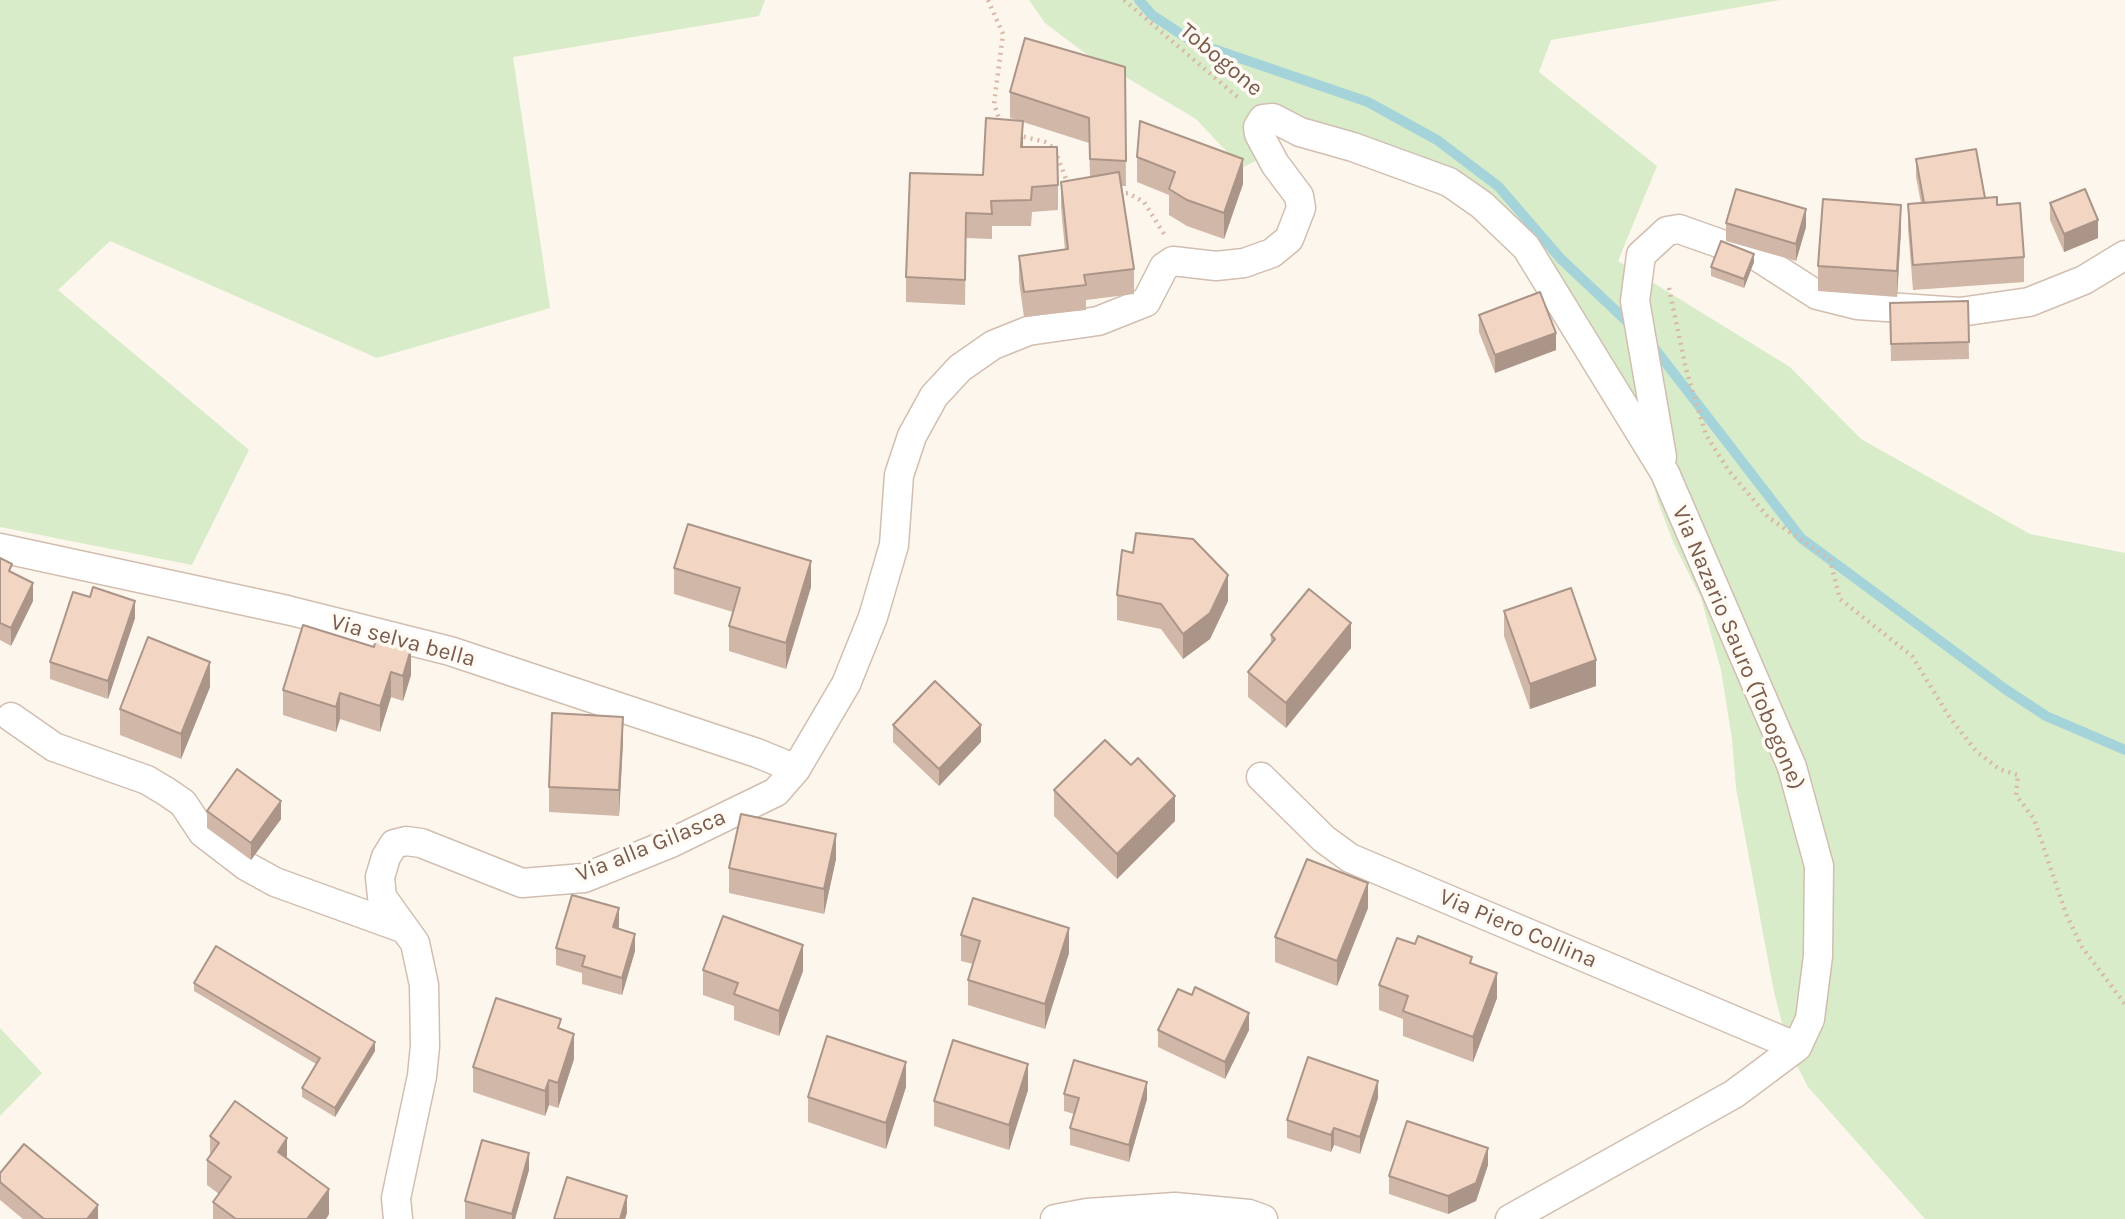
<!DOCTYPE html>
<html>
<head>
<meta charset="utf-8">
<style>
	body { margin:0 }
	canvas { display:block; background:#fdf6ec }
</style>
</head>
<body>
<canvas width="2125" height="1219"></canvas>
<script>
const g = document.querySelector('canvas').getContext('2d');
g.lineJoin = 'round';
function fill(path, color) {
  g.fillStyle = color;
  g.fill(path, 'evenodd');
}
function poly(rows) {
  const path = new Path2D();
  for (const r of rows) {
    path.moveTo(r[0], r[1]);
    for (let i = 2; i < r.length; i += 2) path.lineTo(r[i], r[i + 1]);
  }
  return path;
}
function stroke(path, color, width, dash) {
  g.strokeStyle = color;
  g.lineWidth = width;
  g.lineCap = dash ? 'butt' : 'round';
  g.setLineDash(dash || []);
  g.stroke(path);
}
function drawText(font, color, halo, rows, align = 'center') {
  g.font = font + ' Karla,sans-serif';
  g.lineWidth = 7;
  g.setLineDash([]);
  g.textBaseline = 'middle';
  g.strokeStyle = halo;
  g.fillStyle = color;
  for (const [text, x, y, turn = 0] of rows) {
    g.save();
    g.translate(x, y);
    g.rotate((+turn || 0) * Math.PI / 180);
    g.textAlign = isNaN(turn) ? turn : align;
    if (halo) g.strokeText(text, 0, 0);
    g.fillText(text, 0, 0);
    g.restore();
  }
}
fill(poly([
	[0,0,765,0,759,16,513,57,550,308,377,358,110,241,58,290,249,450,192,565,0,527],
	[1029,0,1780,0,1551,40,1539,72,1657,166,1618,261,1790,367,1861,439,2030,534,2125,553,2125,1219,1925,1219,1808,1087,1789,1050,1774,992,1736,788,1732,739,1721,670,1701,598,1674,544,1658,502,1633,404,1507,219,1282,114,1263,157,1242,168,1196,119,1082,51,1045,23],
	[0,1028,42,1073,0,1116]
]), '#d8ecc9');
stroke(poly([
	[1139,0,1152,15,1193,42,1368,102,1437,140,1498,186,1561,259,1633,327],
	[1652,345,1801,538,2005,689,2046,716,2125,750]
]), '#a5d3da', 10);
const minor = poly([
	[1662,457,1635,301,1641,255,1667,231,1679,229,1758,257,1817,295,1857,305,1960,312,2029,302,2084,280,2125,255],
	[0,548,287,610,450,651,757,753,796,769],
	[11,717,54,747,147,780,167,792,183,803,203,833,246,866,275,882,405,929],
	[1261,777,1324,839,1350,858,1797,1047],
	[398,1219,396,1198,422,1076,425,1046,424,985,415,943,382,897,380,877,386,857,394,844,406,841,421,843,522,883,584,878,671,843,776,792,796,769,846,684,873,617,894,545,899,475,912,436,934,396,960,368,993,345,1028,331,1098,321,1146,302,1164,267,1173,261,1216,266,1244,263,1272,253,1289,239,1301,208,1299,196,1275,164,1259,134,1258,127,1263,119,1273,118,1300,132,1353,147,1449,182,1482,205,1526,247,1665,473,1792,767,1819,866,1818,956,1810,1019,1797,1047,1734,1094,1510,1219],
	[1055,1219,1087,1213,1175,1207,1249,1214,1263,1219]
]);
stroke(minor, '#d1beb0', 31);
stroke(poly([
	[988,0,1003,34,994,104,1001,124],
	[1124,0,1241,100],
	[1017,135,1045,142,1054,148,1068,184],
	[1119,194,1128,193,1144,202,1164,234],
	[1669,288,1686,369,1706,435,1729,471,1768,517,1830,560,1840,599,1912,656,1950,718,1976,751,1999,769,2018,775,2016,795,2034,819,2066,914,2082,947,2125,1004]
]), '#d9b8a5', 4.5, [2, 5]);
stroke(minor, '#fff', 28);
fill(poly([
	[1125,67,1126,186,1122,186,1134,269,1134,294,1086,300,1086,310,1024,317,1019,281,1019,256,1065,250,1061,207,1061,182,1090,177,1089,143,1023,122,1023,147,1058,185,1058,210,1032,212,1031,226,992,226,992,239,966,238,965,305,906,302,906,277,983,175,1018,120,1010,118,1010,92],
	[1137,157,1243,184,1224,239,1187,226,1169,215,1169,195,1137,182],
	[1916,159,1997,205,2024,257,2024,282,1913,290,1908,229,1908,204,1921,203,1916,177],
	[2050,203,2098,238,2064,252,2050,220],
	[1726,223,1806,227,1796,261,1726,241],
	[1901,230,1897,297,1818,291,1818,266],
	[1754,262,1744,288,1711,276,1711,267],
	[1968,301,1969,359,1891,361,1890,303],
	[1479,315,1556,350,1495,373,1479,332],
	[0,558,33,601,11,646,0,640],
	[674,568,811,587,786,669,729,651,729,626,733,612,674,594],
	[1117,595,1228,601,1210,639,1183,659,1161,629,1117,620],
	[1504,611,1596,686,1530,709,1504,636],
	[135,618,108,699,50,679,50,662],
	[303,625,411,675,403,701,391,697,380,732,340,719,336,732,283,715,283,690],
	[1271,635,1351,648,1286,728,1248,697,1248,672,1271,644],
	[210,687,181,759,120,735,120,709],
	[893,725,981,742,939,786,893,742],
	[623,742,619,816,549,812,549,787],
	[1131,765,1175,821,1117,879,1054,816,1054,790],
	[207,811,281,819,251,860,207,828],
	[836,859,824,914,729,893,729,868],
	[1368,908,1337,986,1275,962,1275,937],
	[619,926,618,929,635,951,622,995,582,984,582,973,556,965,556,948],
	[961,935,1069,953,1045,1029,968,1005,968,980,973,964,961,961],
	[1415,944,1472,964,1497,998,1473,1062,1403,1036,1403,1019,1379,1010,1379,985],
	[703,970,803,971,779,1036,734,1020,734,1006,703,995],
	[194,983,375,1051,335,1117,302,1097,302,1088,316,1064,194,991],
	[561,1029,574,1059,558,1108,549,1105,545,1116,473,1092,473,1067],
	[1158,1030,1249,1030,1225,1079,1158,1047],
	[906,1087,886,1149,808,1122,808,1097],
	[1028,1090,1009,1150,934,1126,934,1101],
	[1064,1094,1147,1099,1129,1162,1070,1145,1070,1128,1074,1114,1064,1111],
	[1378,1098,1360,1154,1334,1145,1331,1152,1287,1138,1287,1120],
	[210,1136,287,1158,329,1214,326,1219,213,1219,213,1202,219,1194,207,1185,207,1160,210,1155],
	[1488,1165,1476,1201,1448,1214,1389,1194,1389,1176],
	[529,1170,515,1219,465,1219,465,1201],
	[0,1173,98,1219,23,1219,0,1200]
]), '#d1b7a8');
fill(poly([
	[1023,121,1023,146,1021,173,1021,147],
	[1243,159,1243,184,1224,239,1224,213],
	[1901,205,1901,230,1897,297,1897,271],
	[1806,209,1806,227,1796,261,1796,244],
	[2098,220,2098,238,2064,252,2064,234],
	[1754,254,1754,262,1744,288,1744,279],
	[1556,333,1556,350,1495,373,1495,355],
	[811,561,811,587,786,669,786,643],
	[1228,575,1228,601,1210,639,1183,659,1183,634],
	[33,583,33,601,11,646,11,628],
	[135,601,135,618,108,699,108,681],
	[1351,623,1351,648,1286,728,1286,703],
	[411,649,411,675,403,701,403,676],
	[1596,660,1596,686,1530,709,1530,684],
	[210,662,210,687,181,759,181,734],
	[391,672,391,697,380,732,380,706],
	[340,693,340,719,336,732,336,707],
	[623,717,623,742,619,816,619,790],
	[981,725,981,742,939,786,939,769],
	[1175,796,1175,821,1117,879,1117,854],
	[281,801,281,819,251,860,251,843],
	[836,834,836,859,824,914,824,889],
	[1368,883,1368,908,1337,986,1337,961],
	[619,908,619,926,613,945,613,927],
	[1069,928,1069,953,1045,1029,1045,1004],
	[635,934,635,951,622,995,622,978],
	[803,945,803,971,779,1036,779,1011],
	[1497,973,1497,998,1473,1062,1473,1037],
	[1249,1013,1249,1030,1225,1079,1225,1062],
	[574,1034,574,1059,558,1108,558,1083],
	[375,1042,375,1051,335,1117,335,1108],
	[906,1062,906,1087,886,1149,886,1123],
	[1028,1064,1028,1090,1009,1150,1009,1125],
	[549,1080,549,1105,545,1116,545,1091],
	[1378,1081,1378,1098,1360,1154,1360,1137],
	[1147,1082,1147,1099,1129,1162,1129,1145],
	[1334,1128,1334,1145,1331,1152,1331,1135],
	[287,1138,287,1164,278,1152],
	[1488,1148,1488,1165,1476,1201,1448,1214,1448,1196],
	[529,1153,529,1170,515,1219,512,1219,512,1214],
	[329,1189,329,1214,326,1219,307,1219],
	[627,1196,627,1213,625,1219,620,1219],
	[98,1205,98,1219,87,1219]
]), '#aa9588');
const building = poly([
	[1025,38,1125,67,1126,161,1090,159,1089,118,1010,92,1025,38],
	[986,118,1023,121,1021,147,1057,147,1058,185,1032,187,1031,200,991,201,992,214,966,213,965,280,906,277,910,173,983,175,986,118],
	[1140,121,1243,159,1224,213,1187,200,1169,189,1175,172,1137,157,1140,121],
	[1976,149,1985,198,1924,203,1916,159,1976,149],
	[1119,172,1134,269,1084,275,1086,285,1024,292,1019,256,1068,249,1061,182,1119,172],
	[1736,189,1806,209,1796,244,1726,223,1736,189],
	[2085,189,2098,220,2064,234,2050,203,2085,189],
	[1997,197,1997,205,2020,203,2024,257,1913,265,1908,204,1997,197],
	[1823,199,1901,205,1897,271,1818,266,1823,199],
	[1721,241,1754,254,1744,279,1711,267,1721,241],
	[1540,292,1556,333,1495,355,1479,315,1540,292],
	[1968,301,1969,342,1891,344,1890,303,1968,301],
	[688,524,811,561,786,643,729,626,740,588,674,568,688,524],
	[1136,533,1193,539,1228,575,1210,613,1183,634,1161,604,1117,595,1122,550,1133,553,1136,533],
	[0,558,12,564,9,571,33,583,11,628,0,623,0,558],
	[93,587,135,601,108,681,50,662,73,592,90,597,93,587],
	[1571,588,1596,660,1530,684,1504,611,1571,588],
	[1309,589,1351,623,1286,703,1248,672,1275,639,1271,635,1309,589],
	[303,625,374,647,376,638,411,649,403,676,391,672,380,706,340,693,336,707,283,690,303,625],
	[148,637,210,662,181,734,120,709,148,637],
	[935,681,981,725,939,769,893,725,935,681],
	[552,713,623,717,619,790,549,787,552,713],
	[1105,740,1131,765,1138,758,1175,796,1117,854,1054,790,1105,740],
	[237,769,281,801,251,843,207,811,237,769],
	[741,814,836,834,824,889,729,868,741,814],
	[1307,859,1368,883,1337,961,1275,937,1307,859],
	[572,895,619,908,613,927,635,934,622,978,582,966,585,956,556,948,572,895],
	[973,898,1069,928,1045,1004,968,980,980,941,961,935,973,898],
	[723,916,803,945,779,1011,734,994,738,983,703,970,723,916],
	[1418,936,1472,957,1470,963,1497,973,1473,1037,1403,1011,1408,996,1379,985,1397,938,1415,944,1418,936],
	[216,946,375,1042,335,1108,302,1088,320,1058,194,983,216,946],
	[1195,987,1249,1013,1225,1062,1158,1030,1178,989,1192,995,1195,987],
	[496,998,561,1019,558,1028,574,1034,558,1083,549,1080,545,1091,473,1067,496,998],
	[827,1036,906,1062,886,1123,808,1097,827,1036],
	[953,1040,1028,1064,1009,1125,934,1101,953,1040],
	[1308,1057,1378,1081,1360,1137,1334,1128,1331,1135,1287,1120,1308,1057],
	[1074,1060,1147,1082,1129,1145,1070,1128,1079,1098,1064,1094,1074,1060],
	[235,1101,287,1138,278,1152,329,1189,307,1219,236,1219,213,1202,231,1177,207,1160,219,1143,210,1136,235,1101],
	[1407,1121,1488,1148,1476,1183,1448,1196,1389,1176,1407,1121],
	[482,1140,529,1153,512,1214,465,1201,482,1140],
	[24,1144,98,1205,87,1219,44,1219,0,1182,0,1173,24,1144],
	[567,1177,627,1196,620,1219,554,1219,567,1177]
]);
fill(building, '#f3d5c3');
stroke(building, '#aa9588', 2);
drawText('23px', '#7a5c4d', '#fffaf3', [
	["Tobogone",1221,60,40],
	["Via selva bella",403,641,15],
	["Via Nazario Sauro (Tobogone)",1738,648,67],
	["Via alla Gilasca",651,846,-22],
	["Via Piero Collina",1518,929,23]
]);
</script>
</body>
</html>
